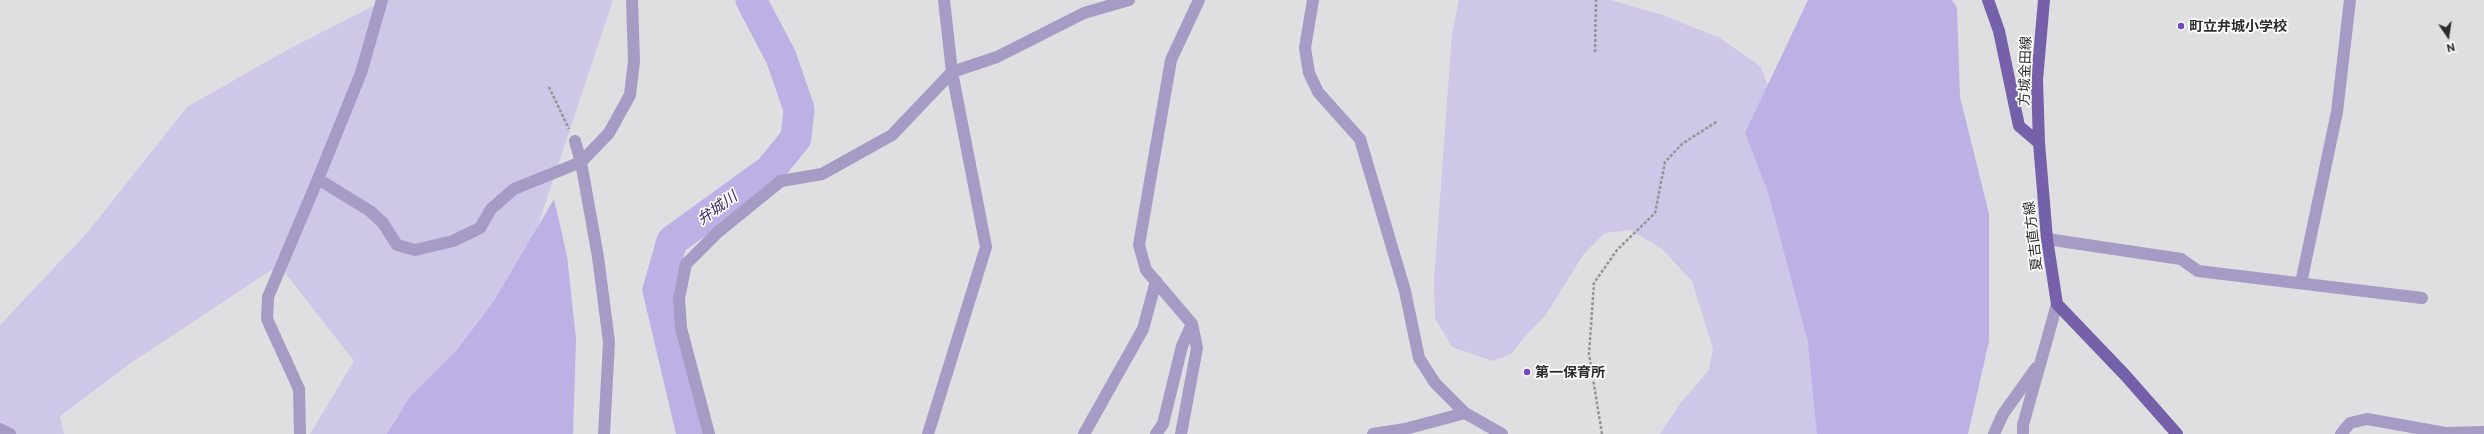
<!DOCTYPE html>
<html>
<head>
<meta charset="utf-8">
<style>
	body { margin:0 }
	#map { position:relative; width:2484px; height:434px; overflow:hidden; background:#dfdee1; font-family:Commissioner,sans-serif }
	canvas { display:block }
	.north { position:absolute; left:2428px; top:16px; width:40px; height:40px; -webkit-text-stroke:3px #fff; paint-order:stroke; rotate:167deg; font-size:11px; font-weight:700; line-height:16px; text-align:center; color:#2c2c2d }
	.north::after { content:''; display:block; margin:auto; width:14px; height:18px; background:#2c2c2d; clip-path:polygon(50% 0,100% 100%,50% 72%,0 100%) }
</style>
</head>
<body>
<div id="map">
<canvas width="2484" height="434"></canvas>
<div class="north">N</div>
</div>
<script>
const g = document.querySelector('canvas').getContext('2d');
g.lineJoin = 'round';
function fill(path, color) {
  g.fillStyle = color;
  g.fill(path, 'evenodd');
}
function poly(rows) {
  const path = new Path2D();
  for (const r of rows) {
    path.moveTo(r[0], r[1]);
    for (let i = 2; i < r.length; i += 2) path.lineTo(r[i], r[i + 1]);
  }
  return path;
}
function stroke(path, color, width, dash) {
  g.strokeStyle = color;
  g.lineWidth = width;
  g.lineCap = dash ? 'butt' : 'round';
  g.setLineDash(dash || []);
  g.stroke(path);
}
function drawText(font, color, halo, rows, align = 'center') {
  g.font = font + ' Commissioner,"Noto Sans JP",sans-serif';
  g.lineWidth = 3.5;
  g.setLineDash([]);
  g.textBaseline = 'middle';
  g.strokeStyle = halo;
  g.fillStyle = color;
  for (const [text, x, y, turn = 0] of rows) {
    g.save();
    g.translate(x, y);
    g.rotate((+turn || 0) * Math.PI / 180);
    g.textAlign = isNaN(turn) ? turn : align;
    if (halo) g.strokeText(text, 0, 0);
    g.fillText(text, 0, 0);
    g.restore();
  }
}
fill(poly([
	[385,0,613,0,474,417,465,434,310,434,354,361,279,265,132,362,60,416,64,434,0,434,0,325,87,233,187,107,287,50],
	[1459,0,1610,0,1660,14,1720,38,1761,67,1771,94,1854,434,1660,434,1679,405,1709,370,1713,349,1692,281,1661,248,1630,230,1605,233,1583,255,1545,316,1527,334,1511,354,1493,361,1452,347,1435,318,1434,281,1452,34]
]), '#cec7e7');
fill(poly([
	[1808,0,1952,0,1957,8,1960,97,1989,214,1989,341,1968,434,1817,434,1808,342,1768,192,1745,133],
	[554,199,567,256,576,339,573,434,387,434,410,397,457,350,494,301]
]), '#bcb0e4');
stroke(poly([
	[692,434,658,290,672,241,770,170,796,138,799,109,781,57,751,0]
]), '#bcb0e4', 31);
stroke(poly([
	[1595,52,1596,0],
	[549,87,569,129],
	[1602,434,1589,354,1594,283,1617,250,1655,213,1665,162,1682,144,1718,121]
]), '#949496', 2.5, [3, 2]);
stroke(poly([
	[382,0,361,73,318,179,370,211,383,223,397,245,415,250,453,241,480,228,491,209,514,189,581,162,609,133,630,95,634,61,632,0],
	[1313,0,1305,48,1309,73,1318,92,1360,139,1405,291,1419,358,1435,383,1465,413,1502,434],
	[575,141,581,162,598,257,609,342,604,434],
	[2047,239,2181,259,2198,271,2422,298],
	[2301,283,2337,112,2350,0],
	[0,429,10,434],
	[300,434,299,389,267,319,268,297,318,179],
	[709,434,681,328,679,298,686,264,718,232,781,181,822,174,892,135,952,72,997,57,1084,13,1129,0],
	[928,434,986,247,952,72,944,0],
	[1084,434,1143,329,1156,281],
	[1156,434,1163,424,1182,346,1192,324,1146,270,1139,245,1171,60,1199,0],
	[1181,434,1197,348,1192,324],
	[1373,434,1405,429,1465,413],
	[1994,434,2003,414,2036,368],
	[2023,434,2023,425,2057,304],
	[2341,434,2350,423,2367,419,2445,433,2484,432]
]), '#a59bc5', 12);
stroke(poly([
	[1988,0,1999,31,2019,126,2039,143],
	[2044,0,2037,80,2039,143,2047,239,2057,304,2125,375,2177,434]
]), '#7560aa', 12);
for (const [x, y, r, color] of [
	[2181,26,4,"#7147bf"],
	[1527,372,4,"#7147bf"]
]) {
  const dot = new Path2D();
  dot.arc(x, y, r, 0, 2 * Math.PI);
  g.fillStyle = color;
  g.fill(dot);
  stroke(dot, '#fff', 1.5);
}
drawText('bold 14px', '#2c2c2d', '#fff', [
	["町立弁城小学校",2189,26],
	["第一保育所",1535,372]
], 'left');
drawText('14px', '#2c2c2d', '#fff', [
	["方城金田線",2025,71,-88],
	["夏吉直方線",2033,236,-97]
]);
drawText('italic 15px', '#3b2764', '#fff', [
	["弁城川",717,208,-36]
]);
</script>
</body>
</html>
